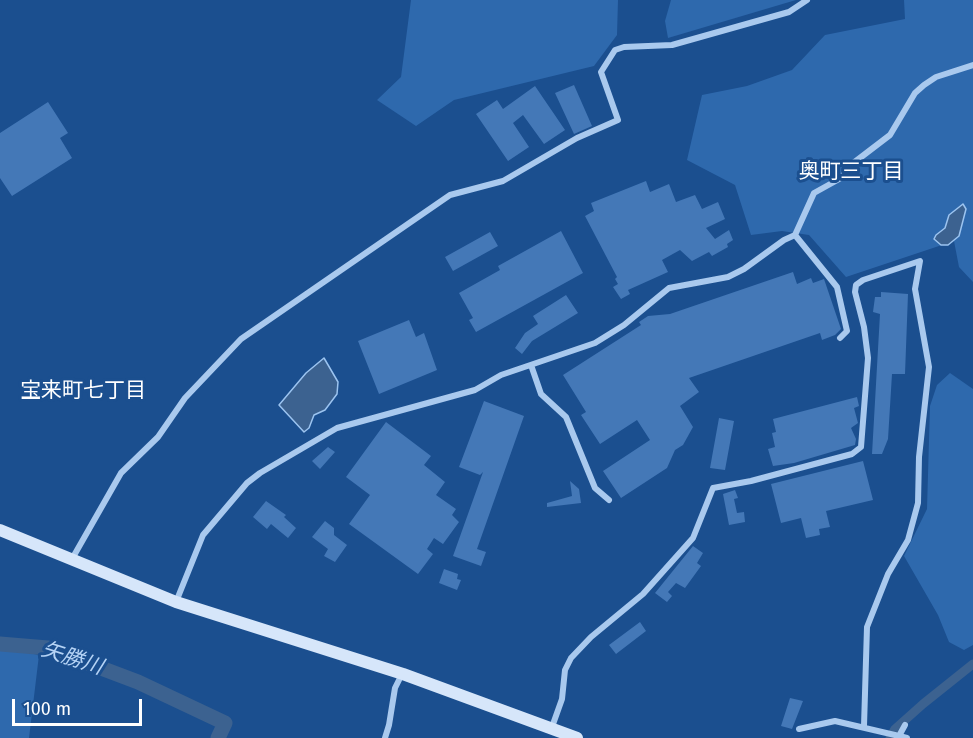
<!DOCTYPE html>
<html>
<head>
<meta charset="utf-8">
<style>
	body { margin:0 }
	#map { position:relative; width:973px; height:738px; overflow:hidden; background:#1b4f8f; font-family:"Fira Sans",sans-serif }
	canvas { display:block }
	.scale { position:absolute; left:12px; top:699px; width:130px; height:27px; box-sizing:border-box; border:3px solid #fff; border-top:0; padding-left:8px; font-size:18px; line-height:21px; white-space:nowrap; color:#fff; -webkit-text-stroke:4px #1b4f8f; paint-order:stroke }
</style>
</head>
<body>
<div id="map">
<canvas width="973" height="738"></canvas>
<div class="scale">100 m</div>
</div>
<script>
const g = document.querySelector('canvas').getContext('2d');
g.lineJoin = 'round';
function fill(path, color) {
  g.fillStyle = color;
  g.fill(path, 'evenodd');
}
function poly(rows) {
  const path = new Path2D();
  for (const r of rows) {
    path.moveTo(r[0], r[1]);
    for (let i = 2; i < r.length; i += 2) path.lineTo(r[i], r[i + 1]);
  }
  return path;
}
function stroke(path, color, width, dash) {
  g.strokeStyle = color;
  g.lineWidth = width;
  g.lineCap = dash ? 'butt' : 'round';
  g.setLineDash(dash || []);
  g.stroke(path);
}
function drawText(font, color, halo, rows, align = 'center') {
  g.font = font + ' "Fira Sans","Noto Sans JP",sans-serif';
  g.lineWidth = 6;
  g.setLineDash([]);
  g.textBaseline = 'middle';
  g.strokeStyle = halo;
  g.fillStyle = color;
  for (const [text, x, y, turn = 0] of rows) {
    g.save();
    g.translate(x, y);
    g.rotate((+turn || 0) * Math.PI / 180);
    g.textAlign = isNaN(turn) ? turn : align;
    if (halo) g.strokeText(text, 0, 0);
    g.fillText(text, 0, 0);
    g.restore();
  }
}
fill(poly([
	[411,0,618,0,617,35,594,66,454,100,416,126,377,100,401,77],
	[671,0,796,0,668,38,665,21],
	[904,0,973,0,973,282,959,267,954,241,846,277,809,235,782,231,751,235,735,185,687,160,702,95,747,86,792,70,825,35,905,19],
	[950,373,973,389,973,645,964,650,949,642,938,615,904,556,927,509,930,406,937,385],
	[9,649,39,655,29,738,0,738,0,650]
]), '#2e69ad');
const water = poly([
	[963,204,966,209,959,236,948,245,941,245,934,239,936,235,945,228,949,215,963,204],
	[324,358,338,382,337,394,325,410,314,415,309,428,304,432,279,405,306,373,324,358]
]);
fill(water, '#3c6290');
stroke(water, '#9cc4f0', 1.5);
stroke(poly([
	[890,738,895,729,923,704,973,664]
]), '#3c6290', 9);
stroke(poly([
	[0,644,48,648,138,682,225,723,218,738]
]), '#3c6290', 15);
fill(poly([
	[574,85,592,126,574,134,555,93],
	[535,86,565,130,544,144,523,115,513,123,529,147,508,161,476,114,497,100,503,109],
	[48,102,68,133,60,138,72,158,12,196,0,178,0,133],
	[646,181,650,192,669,184,676,202,695,195,702,209,718,202,725,219,706,228,715,239,729,230,733,240,727,244,728,247,712,256,709,252,692,261,680,250,662,260,668,272,628,290,630,294,621,299,613,287,618,284,615,279,617,277,585,216,594,211,591,203],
	[561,231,583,273,476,332,469,320,473,318,459,293,500,270,498,266],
	[490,232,498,246,453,271,445,257],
	[793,272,797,284,811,278,813,283,824,279,841,329,835,335,822,340,820,333,689,378,699,392,680,406,693,427,683,445,675,450,667,468,621,498,603,471,650,440,637,420,600,444,581,415,586,412,563,375,641,325,639,322,648,316,670,314],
	[881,292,908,294,905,374,892,374,888,439,882,454,872,454,880,314,873,312,875,297,881,297],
	[566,295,578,313,532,341,522,354,515,348,525,333,538,324,533,316],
	[409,320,416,337,424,333,437,370,379,394,358,341],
	[857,397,859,406,854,408,858,423,851,428,856,439,855,445,794,463,773,466,768,449,775,447,772,433,776,432,773,419],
	[484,401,524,416,477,549,486,552,481,566,453,556,483,472,480,475,459,467],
	[719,418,734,421,725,470,710,468],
	[386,422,431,456,424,465,445,482,436,495,456,509,452,515,459,522,443,544,434,538,427,549,433,554,418,574,349,524,370,495,346,477],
	[328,447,335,452,320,469,312,461],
	[863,461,873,500,826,511,830,527,819,529,820,535,806,538,801,518,781,523,771,484],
	[570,481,579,489,581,503,547,507,547,503,572,496],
	[735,490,738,498,734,499,737,513,744,512,745,522,729,525,723,494],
	[266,501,286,515,284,517,296,528,288,538,271,524,267,529,253,517],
	[325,521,334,528,334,535,347,545,335,562,324,556,328,549,312,537],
	[693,546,703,553,697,563,701,566,685,588,676,583,668,592,672,596,667,602,655,593],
	[444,569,458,574,457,579,461,580,457,590,439,583],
	[640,622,646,631,616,654,609,645],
	[790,698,803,701,792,729,781,726]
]), '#4478b7');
stroke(poly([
	[795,235,837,287,847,331,840,338],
	[531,365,541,394,566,417,595,488,609,500],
	[72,559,121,473,158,437,185,398,241,339,450,195,503,181,577,138,618,120,601,72,615,50,624,47,672,45,789,12,807,0],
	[176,602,203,535,247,483,260,473,337,428,475,390,501,375,595,343,624,325,669,288,728,277,744,269,784,240,795,235,814,193,841,178,852,164,890,135,915,93,924,85,936,77,973,65],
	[905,725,899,736,907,738],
	[552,727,562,699,565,670,571,658,591,637,643,594,693,538,713,488,751,481,852,454,861,447,868,358,864,327,855,292,856,285,863,280,920,261,915,289,929,367,919,457,918,503,908,540,888,574,867,627,864,726],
	[799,729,835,721,899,736],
	[385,738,389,725,395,688,402,674]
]), '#a9c9ee', 6);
stroke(poly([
	[0,530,176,602,403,674,577,738]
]), '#d6e6fa', 12);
drawText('21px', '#fff', '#1b4f8f', [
	["奥町三丁目",851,172],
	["宝来町七丁目",83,391]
]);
drawText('italic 21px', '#b5d3f5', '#1b4f8f', [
	["矢勝川",72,659,18]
]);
</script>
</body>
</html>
